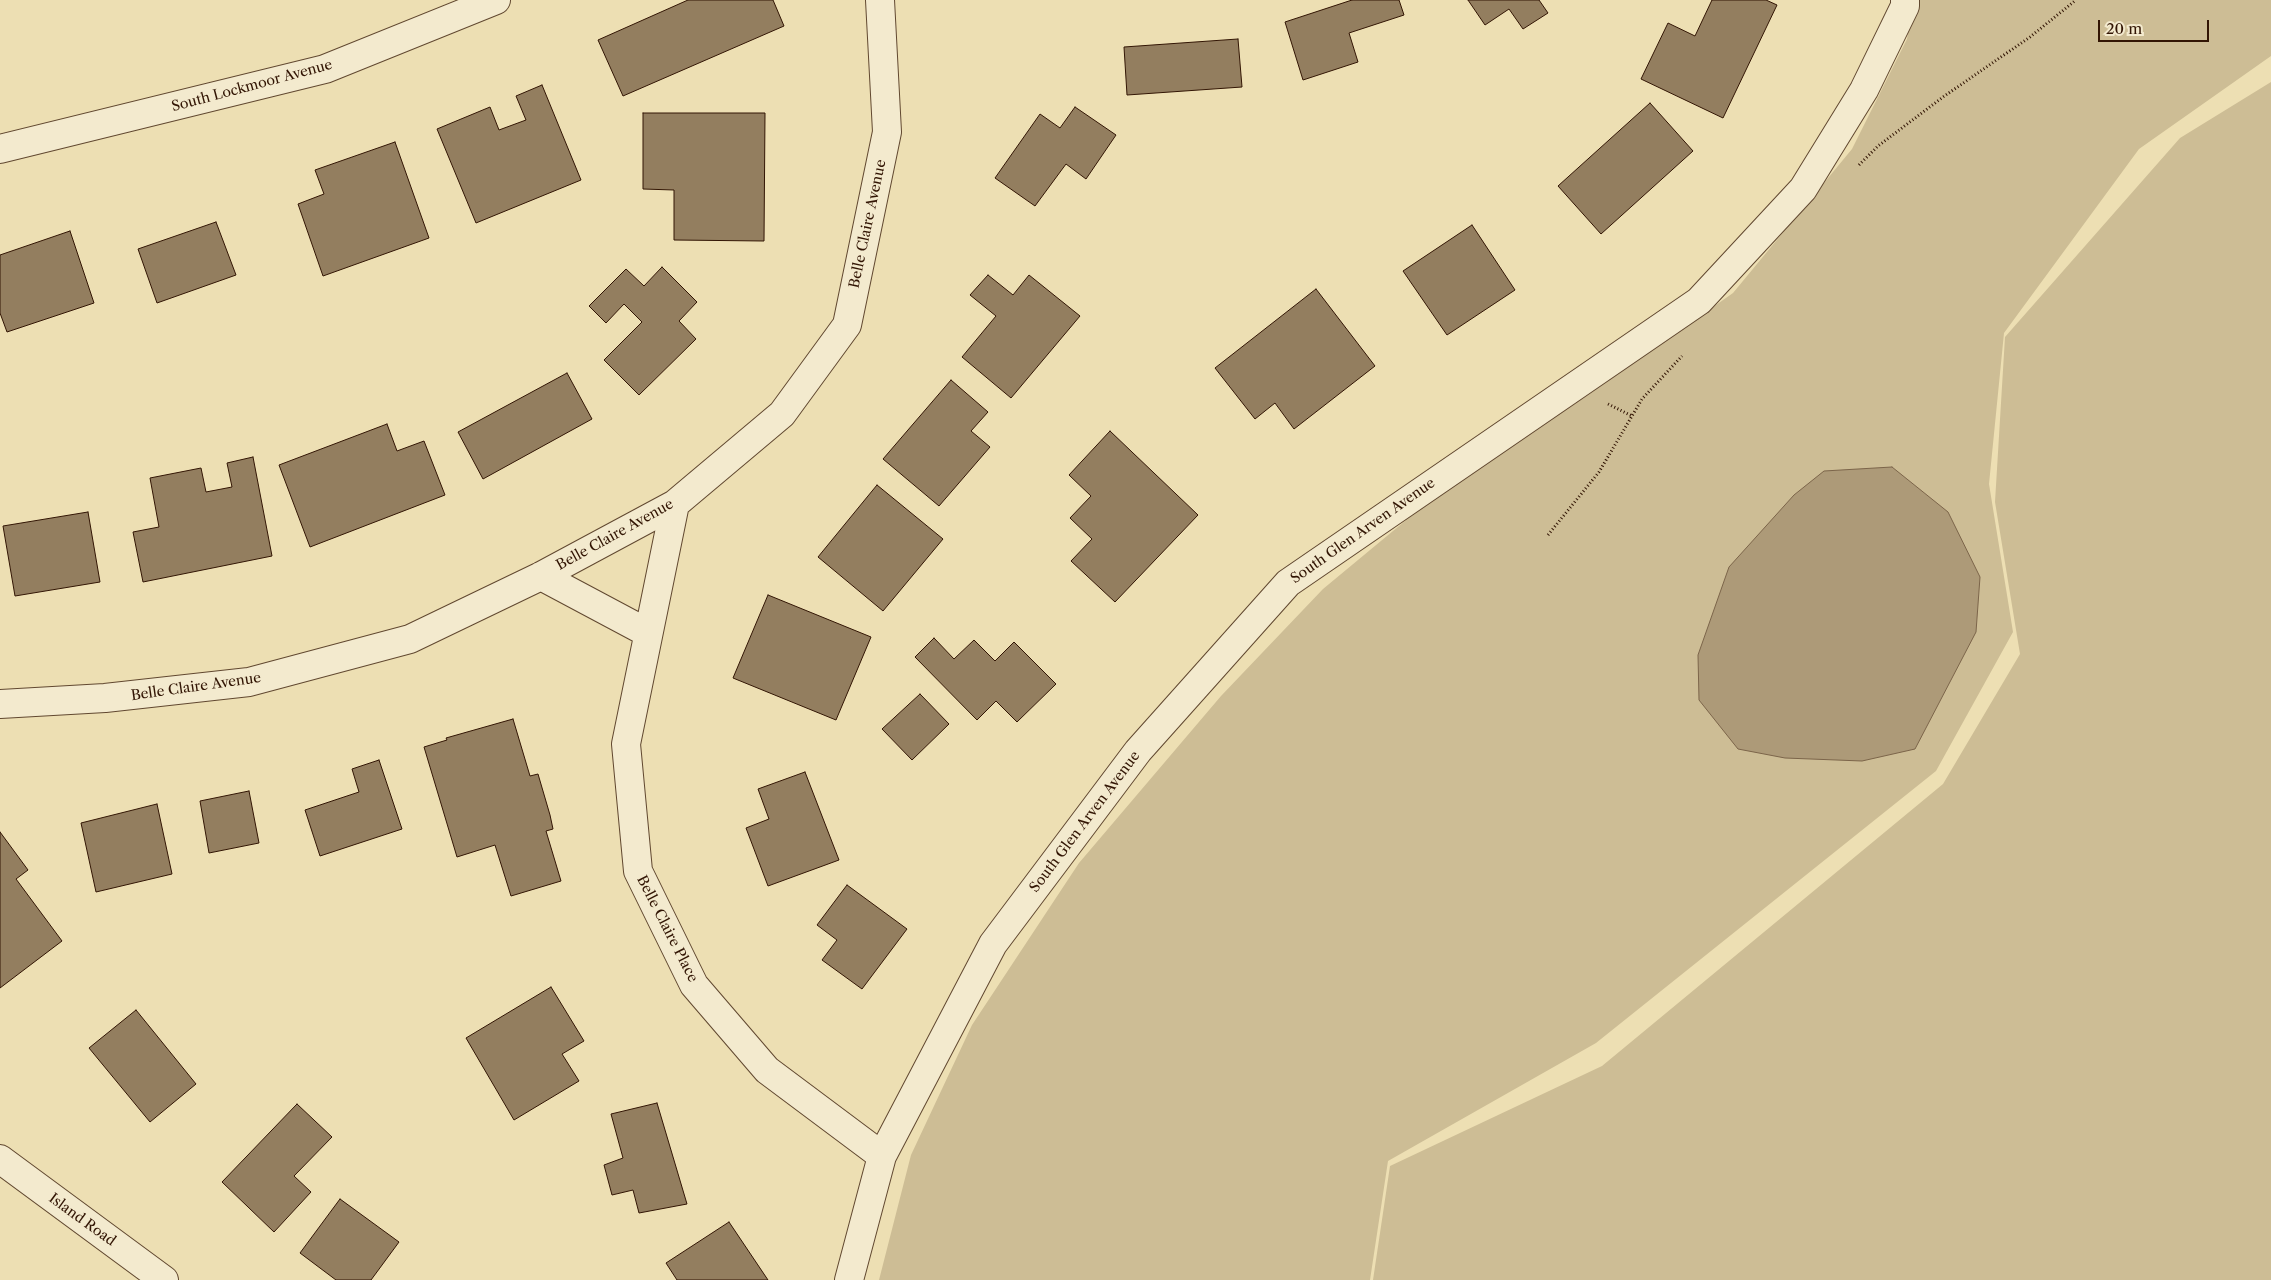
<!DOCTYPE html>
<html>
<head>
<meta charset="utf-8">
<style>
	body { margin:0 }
	#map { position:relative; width:2271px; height:1280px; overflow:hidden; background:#eddfb3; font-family:"Libre Caslon Text",serif }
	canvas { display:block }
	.scale { position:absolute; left:2098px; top:20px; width:111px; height:22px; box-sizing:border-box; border:2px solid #321504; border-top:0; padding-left:6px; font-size:15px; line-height:18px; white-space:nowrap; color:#321504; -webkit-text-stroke:4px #f3eace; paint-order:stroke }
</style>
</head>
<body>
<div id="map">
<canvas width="2271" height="1280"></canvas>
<div class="scale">20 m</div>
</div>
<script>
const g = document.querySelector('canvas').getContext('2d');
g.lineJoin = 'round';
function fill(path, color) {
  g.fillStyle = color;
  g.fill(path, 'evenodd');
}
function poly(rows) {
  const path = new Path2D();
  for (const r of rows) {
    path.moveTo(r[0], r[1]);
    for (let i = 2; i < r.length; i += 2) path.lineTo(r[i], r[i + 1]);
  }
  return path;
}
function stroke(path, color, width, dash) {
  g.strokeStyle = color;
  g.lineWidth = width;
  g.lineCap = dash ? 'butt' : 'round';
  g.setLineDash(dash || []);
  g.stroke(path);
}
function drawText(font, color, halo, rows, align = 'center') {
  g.font = font + ' "Libre Caslon Text",serif';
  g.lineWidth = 4;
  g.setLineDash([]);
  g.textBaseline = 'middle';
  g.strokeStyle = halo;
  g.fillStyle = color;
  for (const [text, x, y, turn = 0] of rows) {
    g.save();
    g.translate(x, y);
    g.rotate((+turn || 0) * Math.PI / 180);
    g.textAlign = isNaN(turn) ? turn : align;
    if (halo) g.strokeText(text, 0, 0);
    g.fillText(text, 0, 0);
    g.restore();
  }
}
fill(poly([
	[1913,0,2271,0,2271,56,2139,149,2004,333,1989,484,2013,632,1936,771,1596,1043,1388,1161,1370,1280,879,1280,911,1155,972,1025,1079,863,1221,696,1323,589,1434,497,1591,393,1733,293,1852,149,1907,39],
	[2271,82,2271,1280,1373,1280,1390,1166,1602,1066,1943,784,2020,654,1995,502,2005,337,2180,138]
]), '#cdbd95');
const water = poly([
	[1892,467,1948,512,1980,577,1976,632,1915,749,1862,761,1785,758,1738,749,1699,700,1698,655,1729,567,1794,495,1824,471,1892,467]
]);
fill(water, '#ad9a78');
stroke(water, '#7c654a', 1);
const building = poly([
	[688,0,773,0,784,26,623,96,598,40,688,0],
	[1352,0,1399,0,1404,15,1349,33,1358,62,1303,80,1285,22,1352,0],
	[1468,0,1539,0,1548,13,1523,29,1509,9,1485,25,1468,0],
	[1712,0,1766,0,1777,5,1723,118,1641,79,1668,23,1695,36,1712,0],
	[1238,39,1242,87,1127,95,1124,47,1238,39],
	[542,85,581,180,476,223,437,129,490,107,499,130,526,120,516,96,542,85],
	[1650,103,1693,151,1601,234,1558,186,1650,103],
	[1075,107,1116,135,1086,179,1066,164,1035,206,995,178,1040,114,1060,128,1075,107],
	[643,113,765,113,764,241,674,240,674,190,643,189,643,113],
	[395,142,429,238,323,276,298,204,324,194,315,170,395,142],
	[216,222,236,275,157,303,138,249,216,222],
	[1472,225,1515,290,1447,335,1403,271,1472,225],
	[70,231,94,303,7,332,0,313,0,255,70,231],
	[662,267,697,302,679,321,696,339,639,395,604,360,642,322,624,304,606,323,589,306,626,269,644,286,662,267],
	[988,275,1013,295,1029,275,1080,316,1011,398,962,357,996,316,970,295,988,275],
	[1316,289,1375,366,1294,429,1275,403,1255,419,1215,368,1316,289],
	[567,373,592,419,483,479,458,432,567,373],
	[951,380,988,412,971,431,990,447,939,506,883,459,951,380],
	[387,424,397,451,424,441,445,495,310,547,279,465,387,424],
	[1110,431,1198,515,1115,602,1071,561,1092,539,1070,518,1091,496,1069,475,1110,431],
	[253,457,272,556,143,582,133,532,159,527,150,478,201,468,206,492,232,487,227,463,253,457],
	[877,485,943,539,883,611,818,557,877,485],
	[88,512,100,582,15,596,3,526,88,512],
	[768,595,871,637,836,720,733,678,768,595],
	[934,638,954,659,974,640,995,661,1014,642,1056,684,1017,722,996,701,977,720,915,657,934,638],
	[920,694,949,724,912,760,882,729,920,694],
	[513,719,530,776,538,774,550,815,553,829,546,831,561,881,511,896,495,845,457,857,424,747,447,740,446,738,513,719],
	[379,760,402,829,320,856,305,810,359,792,352,769,379,760],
	[805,772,839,860,768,886,746,828,769,819,758,789,805,772],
	[249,791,259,843,209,853,200,801,249,791],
	[157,804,172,874,96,892,81,823,157,804],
	[0,832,28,870,16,879,62,941,0,988,0,832],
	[847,885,907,929,862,989,822,960,837,940,817,925,847,885],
	[551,987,584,1041,562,1054,579,1081,514,1120,466,1038,551,987],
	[136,1010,196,1084,150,1122,89,1048,136,1010],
	[657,1103,687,1204,639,1213,633,1190,612,1195,604,1165,623,1158,611,1114,657,1103],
	[297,1104,332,1137,294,1176,311,1192,274,1232,222,1182,297,1104],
	[340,1199,399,1242,371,1280,336,1280,300,1253,340,1199],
	[729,1222,768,1280,677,1280,666,1263,729,1222]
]);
fill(building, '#937e5f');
stroke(building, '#321504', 1);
const street = poly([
	[0,149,325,69,496,0],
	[675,504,626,744,638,871,694,985,767,1070,882,1156],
	[541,576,648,633],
	[0,704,105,698,249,682,410,639,541,576,675,504,782,414,847,325,887,132,880,0],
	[0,1159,164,1280],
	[849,1280,882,1156,993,944,1138,751,1288,583,1699,301,1803,189,1864,90,1905,6,1905,0]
]);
stroke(street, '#614830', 30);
stroke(poly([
	[1859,165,1878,146,1943,97,2030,37,2076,0],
	[1608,404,1632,416],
	[1548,535,1599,472,1642,399,1682,356]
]), '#321504', 3, [1, 2.5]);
stroke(street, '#f3eace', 28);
drawText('14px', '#321504', '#f3eace', [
	["South Lockmoor Avenue",252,86,-15],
	["Belle Claire Avenue",868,224,-78],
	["South Glen Arven Avenue",1363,531,-35],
	["Belle Claire Avenue",615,535,-29],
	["Belle Claire Avenue",196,687,-8],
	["South Glen Arven Avenue",1085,822,-53],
	["Belle Claire Place",667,929,63],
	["Island Road",82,1220,36]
]);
</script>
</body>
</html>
